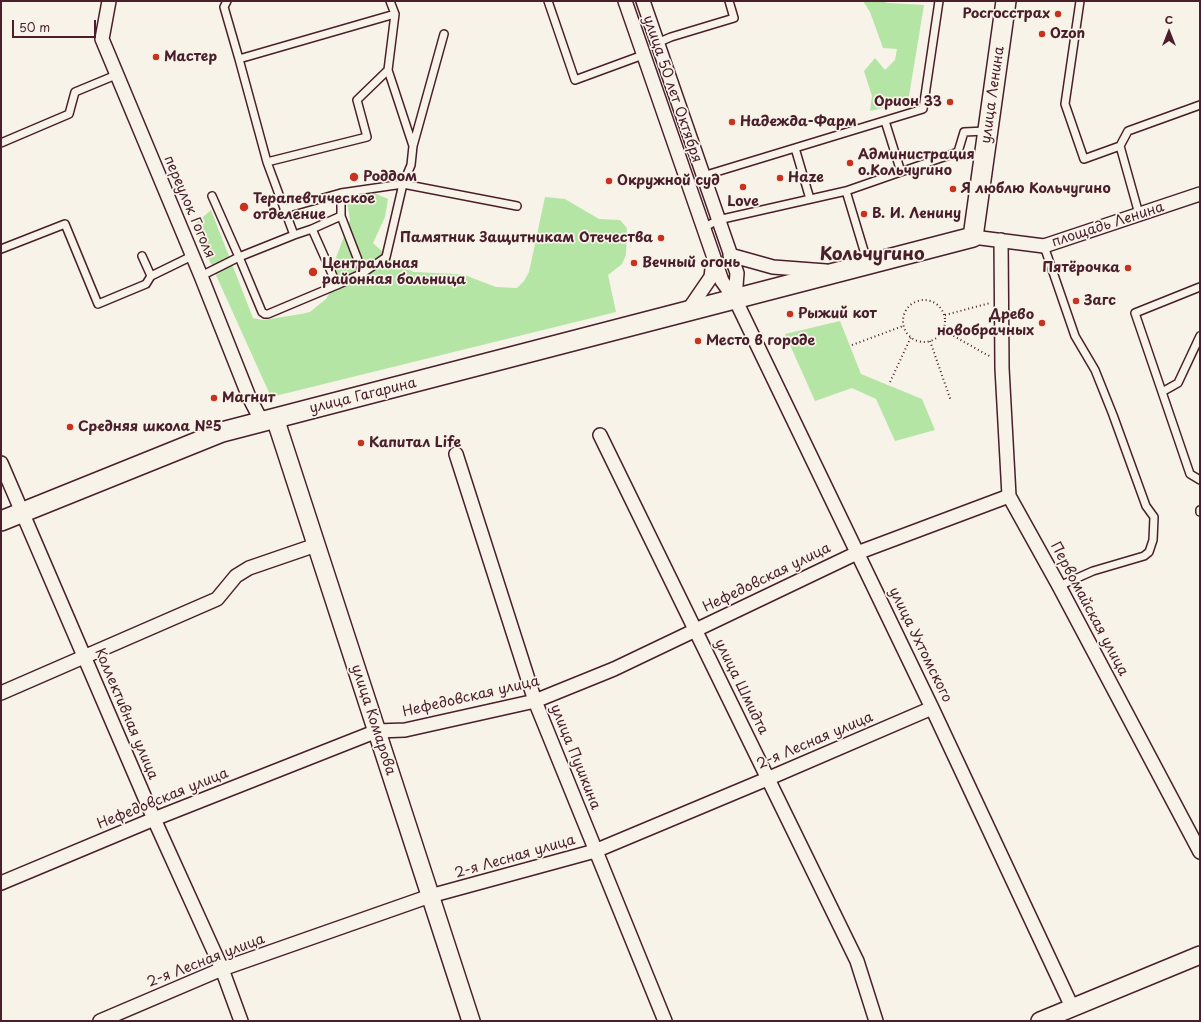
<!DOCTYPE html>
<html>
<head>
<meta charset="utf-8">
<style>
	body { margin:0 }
	#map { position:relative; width:1201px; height:1022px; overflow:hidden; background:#f7f3e8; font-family:"Playpen Sans",sans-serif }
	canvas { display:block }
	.frame { position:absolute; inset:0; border:2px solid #4a1f2b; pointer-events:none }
	.north { position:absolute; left:1149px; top:12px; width:40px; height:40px; -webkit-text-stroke:3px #f7f3e8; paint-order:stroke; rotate:0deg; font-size:11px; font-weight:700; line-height:16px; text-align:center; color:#4a1f2b }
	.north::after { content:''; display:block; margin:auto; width:14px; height:18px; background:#4a1f2b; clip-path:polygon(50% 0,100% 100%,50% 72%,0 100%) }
	.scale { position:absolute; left:12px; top:20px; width:84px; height:18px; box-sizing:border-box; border:2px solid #4a1f2b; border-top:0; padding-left:5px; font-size:12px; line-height:14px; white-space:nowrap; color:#4a1f2b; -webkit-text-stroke:3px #f7f3e8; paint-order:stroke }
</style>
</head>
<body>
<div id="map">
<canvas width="1201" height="1022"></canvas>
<div class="frame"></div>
<div class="north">С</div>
<div class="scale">50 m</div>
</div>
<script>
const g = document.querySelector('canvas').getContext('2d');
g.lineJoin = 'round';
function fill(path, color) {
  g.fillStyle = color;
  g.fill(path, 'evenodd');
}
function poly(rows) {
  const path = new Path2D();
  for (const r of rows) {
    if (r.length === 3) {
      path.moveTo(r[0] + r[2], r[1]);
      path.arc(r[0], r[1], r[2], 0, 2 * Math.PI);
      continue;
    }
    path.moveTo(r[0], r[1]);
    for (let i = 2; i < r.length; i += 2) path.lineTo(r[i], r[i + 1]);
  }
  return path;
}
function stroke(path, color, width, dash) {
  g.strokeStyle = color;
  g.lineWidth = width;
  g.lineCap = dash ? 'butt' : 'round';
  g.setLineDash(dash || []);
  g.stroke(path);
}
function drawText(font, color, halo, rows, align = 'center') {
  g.font = font + ' "Playpen Sans",sans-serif';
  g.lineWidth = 3.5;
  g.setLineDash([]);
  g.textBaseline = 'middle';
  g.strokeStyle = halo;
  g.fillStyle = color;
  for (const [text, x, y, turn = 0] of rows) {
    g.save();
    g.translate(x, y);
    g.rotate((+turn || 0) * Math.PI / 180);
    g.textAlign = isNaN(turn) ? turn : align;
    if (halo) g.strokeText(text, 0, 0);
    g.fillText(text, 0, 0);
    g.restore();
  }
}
fill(poly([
	[863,1,881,1,888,3,924,5,908,102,870,111,872,96,864,71,875,58,885,70,895,60,897,49,883,48,870,12],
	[370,191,388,199,385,217,373,243,396,264,414,272,456,274,467,276,496,287,517,288,524,281,529,272,545,197,565,199,599,219,620,220,627,228,626,255,622,264,608,275,616,312,271,397,197,233,196,223,211,210,253,318,263,320,301,314,310,312,326,299,332,289,336,258,350,220,347,202,351,193],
	[840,321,861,374,922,399,935,430,895,441,876,399,852,388,815,401,785,334]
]), '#b4e5a5');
const service = poly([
	[227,1,224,7,239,59],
	[548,1,575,80,643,55],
	[1080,1,1065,104,1084,159,1120,146,1139,214],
	[657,43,671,37,734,18,729,1],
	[885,121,901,172],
	[1,143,69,114,75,92,116,75],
	[413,146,444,34],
	[1120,146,1128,131,1200,105],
	[267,162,367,137,357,100,388,70],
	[703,176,795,148],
	[846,191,958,152,964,132,986,131],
	[212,196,239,257,262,312,265,314,268,314,337,285,312,229,294,235],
	[810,199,795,148,923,109,939,1],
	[284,209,341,193],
	[703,228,718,220,846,191,868,264],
	[312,229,341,216,341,193,403,184,411,165,413,146,388,70,395,14,390,1],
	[1044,246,1075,336,1095,370,1113,415,1146,506,1154,517,1153,540,1149,552,1144,556,1093,571,1059,586],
	[1,249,65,224,98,304,146,284,151,276],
	[142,256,151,276,192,256],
	[363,273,386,257,403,184,517,206],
	[201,276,239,257,294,235,267,162,239,59,395,14],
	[337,285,363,273,341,216],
	[1200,287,1135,313,1190,474,1200,480],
	[1162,392,1178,383,1200,336],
	[1200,510,1200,512]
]);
const minor = poly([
	[109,1,102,39,201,276,249,397,262,422],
	[625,1,722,281,735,299,932,708,1072,1007],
	[643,1,737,273,735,299],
	[973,237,1044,246,1200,194],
	[1001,240,1002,368,1009,496,1059,586,1200,852],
	[730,255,773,267,826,271],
	[687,312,711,277,713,260],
	[600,435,857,961,876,1021],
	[456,454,535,701,665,1021],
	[1,463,154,819,222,969,241,1021],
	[1,693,217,599,236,576,249,568,316,545],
	[1,883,154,819,377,731,405,730,535,701,614,669,857,553,1009,496],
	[100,1021,222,969,430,896,595,851,767,779,932,708]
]);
const tertiary = poly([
	[275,418,471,1021],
	[1040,1021,1200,955]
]);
const secondary = poly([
	[1,521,222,432,973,237,1006,1]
]);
stroke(service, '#4a1f2b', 10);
stroke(minor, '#4a1f2b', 16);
stroke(tertiary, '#4a1f2b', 20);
stroke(secondary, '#4a1f2b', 22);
stroke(poly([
	[924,321,21],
	[945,315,990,303],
	[943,330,991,357],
	[930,341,951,401],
	[852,345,903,326],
	[890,382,911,337]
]), '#4a1f2b', 2, [1, 3]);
stroke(service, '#f7f3e8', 7);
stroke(minor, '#f7f3e8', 13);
stroke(tertiary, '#f7f3e8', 17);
stroke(secondary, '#f7f3e8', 19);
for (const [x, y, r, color] of [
	[1058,14,4,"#c8321e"],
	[1042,34,4,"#c8321e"],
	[156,57,4,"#c8321e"],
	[950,102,4,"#c8321e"],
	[732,122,4,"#c8321e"],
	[850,163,4,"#c8321e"],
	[354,177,5,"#c8321e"],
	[780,178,4,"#c8321e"],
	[609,181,4,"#c8321e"],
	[743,187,4,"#c8321e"],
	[953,189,4,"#c8321e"],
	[244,207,5,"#c8321e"],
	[864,214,4,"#c8321e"],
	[661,238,4,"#c8321e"],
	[634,263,4,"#c8321e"],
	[1128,268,4,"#c8321e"],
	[313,272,5,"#c8321e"],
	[1076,301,4,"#c8321e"],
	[790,314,4,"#c8321e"],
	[1042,323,4,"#c8321e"],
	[698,341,4,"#c8321e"],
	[214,398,4,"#c8321e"],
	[70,427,4,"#c8321e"],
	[361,443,4,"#c8321e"]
]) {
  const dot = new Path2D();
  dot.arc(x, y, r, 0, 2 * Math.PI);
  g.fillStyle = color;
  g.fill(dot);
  stroke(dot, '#f7f3e8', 1.5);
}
drawText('bold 14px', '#4a1f2b', '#f7f3e8', [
	["Росгосстрах",1050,14,"right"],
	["Ozon",1050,34],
	["Мастер",164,57],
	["Орион 33",942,102,"right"],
	["Надежда-Фарм",740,122],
	["Администрация",858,155],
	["о.Кольчугино",858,171],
	["Роддом",363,177],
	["Haze",788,178],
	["Окружной суд",617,181],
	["Я люблю Кольчугино",961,189],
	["Терапевтическое",253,199],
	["отделение",253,215],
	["Love",743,202,"center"],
	["В. И. Ленину",872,214],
	["Памятник Защитникам Отечества",653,238,"right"],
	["Вечный огонь",642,263],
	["Центральная",322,264],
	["районная больница",322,280],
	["Пятёрочка",1120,268,"right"],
	["Загс",1084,301],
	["Рыжий кот",798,314],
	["Древо",1034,315,"right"],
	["новобрачных",1034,331,"right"],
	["Место в городе",706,341],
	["Магнит",222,398],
	["Средняя школа №5",78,427],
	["Капитал Life",369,443]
], 'left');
drawText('14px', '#4a1f2b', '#f7f3e8', [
	["улица 50 лет Октября",672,89,71],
	["улица Ленина",993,95,-82],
	["переулок Гоголя",189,207,67],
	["площадь Ленина",1108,225,-18],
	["улица Гагарина",363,396,-14],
	["Нефедовская улица",767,578,-26],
	["Первомайская улица",1089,609,62],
	["улица Ухтомского",920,645,64],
	["улица Шмидта",741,687,64],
	["Нефедовская улица",471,697,-13],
	["Коллективная улица",126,714,67],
	["улица Комарова",373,720,72],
	["2-я Лесная улица",815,741,-23],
	["улица Пушкина",575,757,68],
	["Нефедовская улица",163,799,-22],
	["2-я Лесная улица",515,857,-16],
	["2-я Лесная улица",206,961,-21]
]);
drawText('bold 18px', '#4a1f2b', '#f7f3e8', [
	["Кольчугино",872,255]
]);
</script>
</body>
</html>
